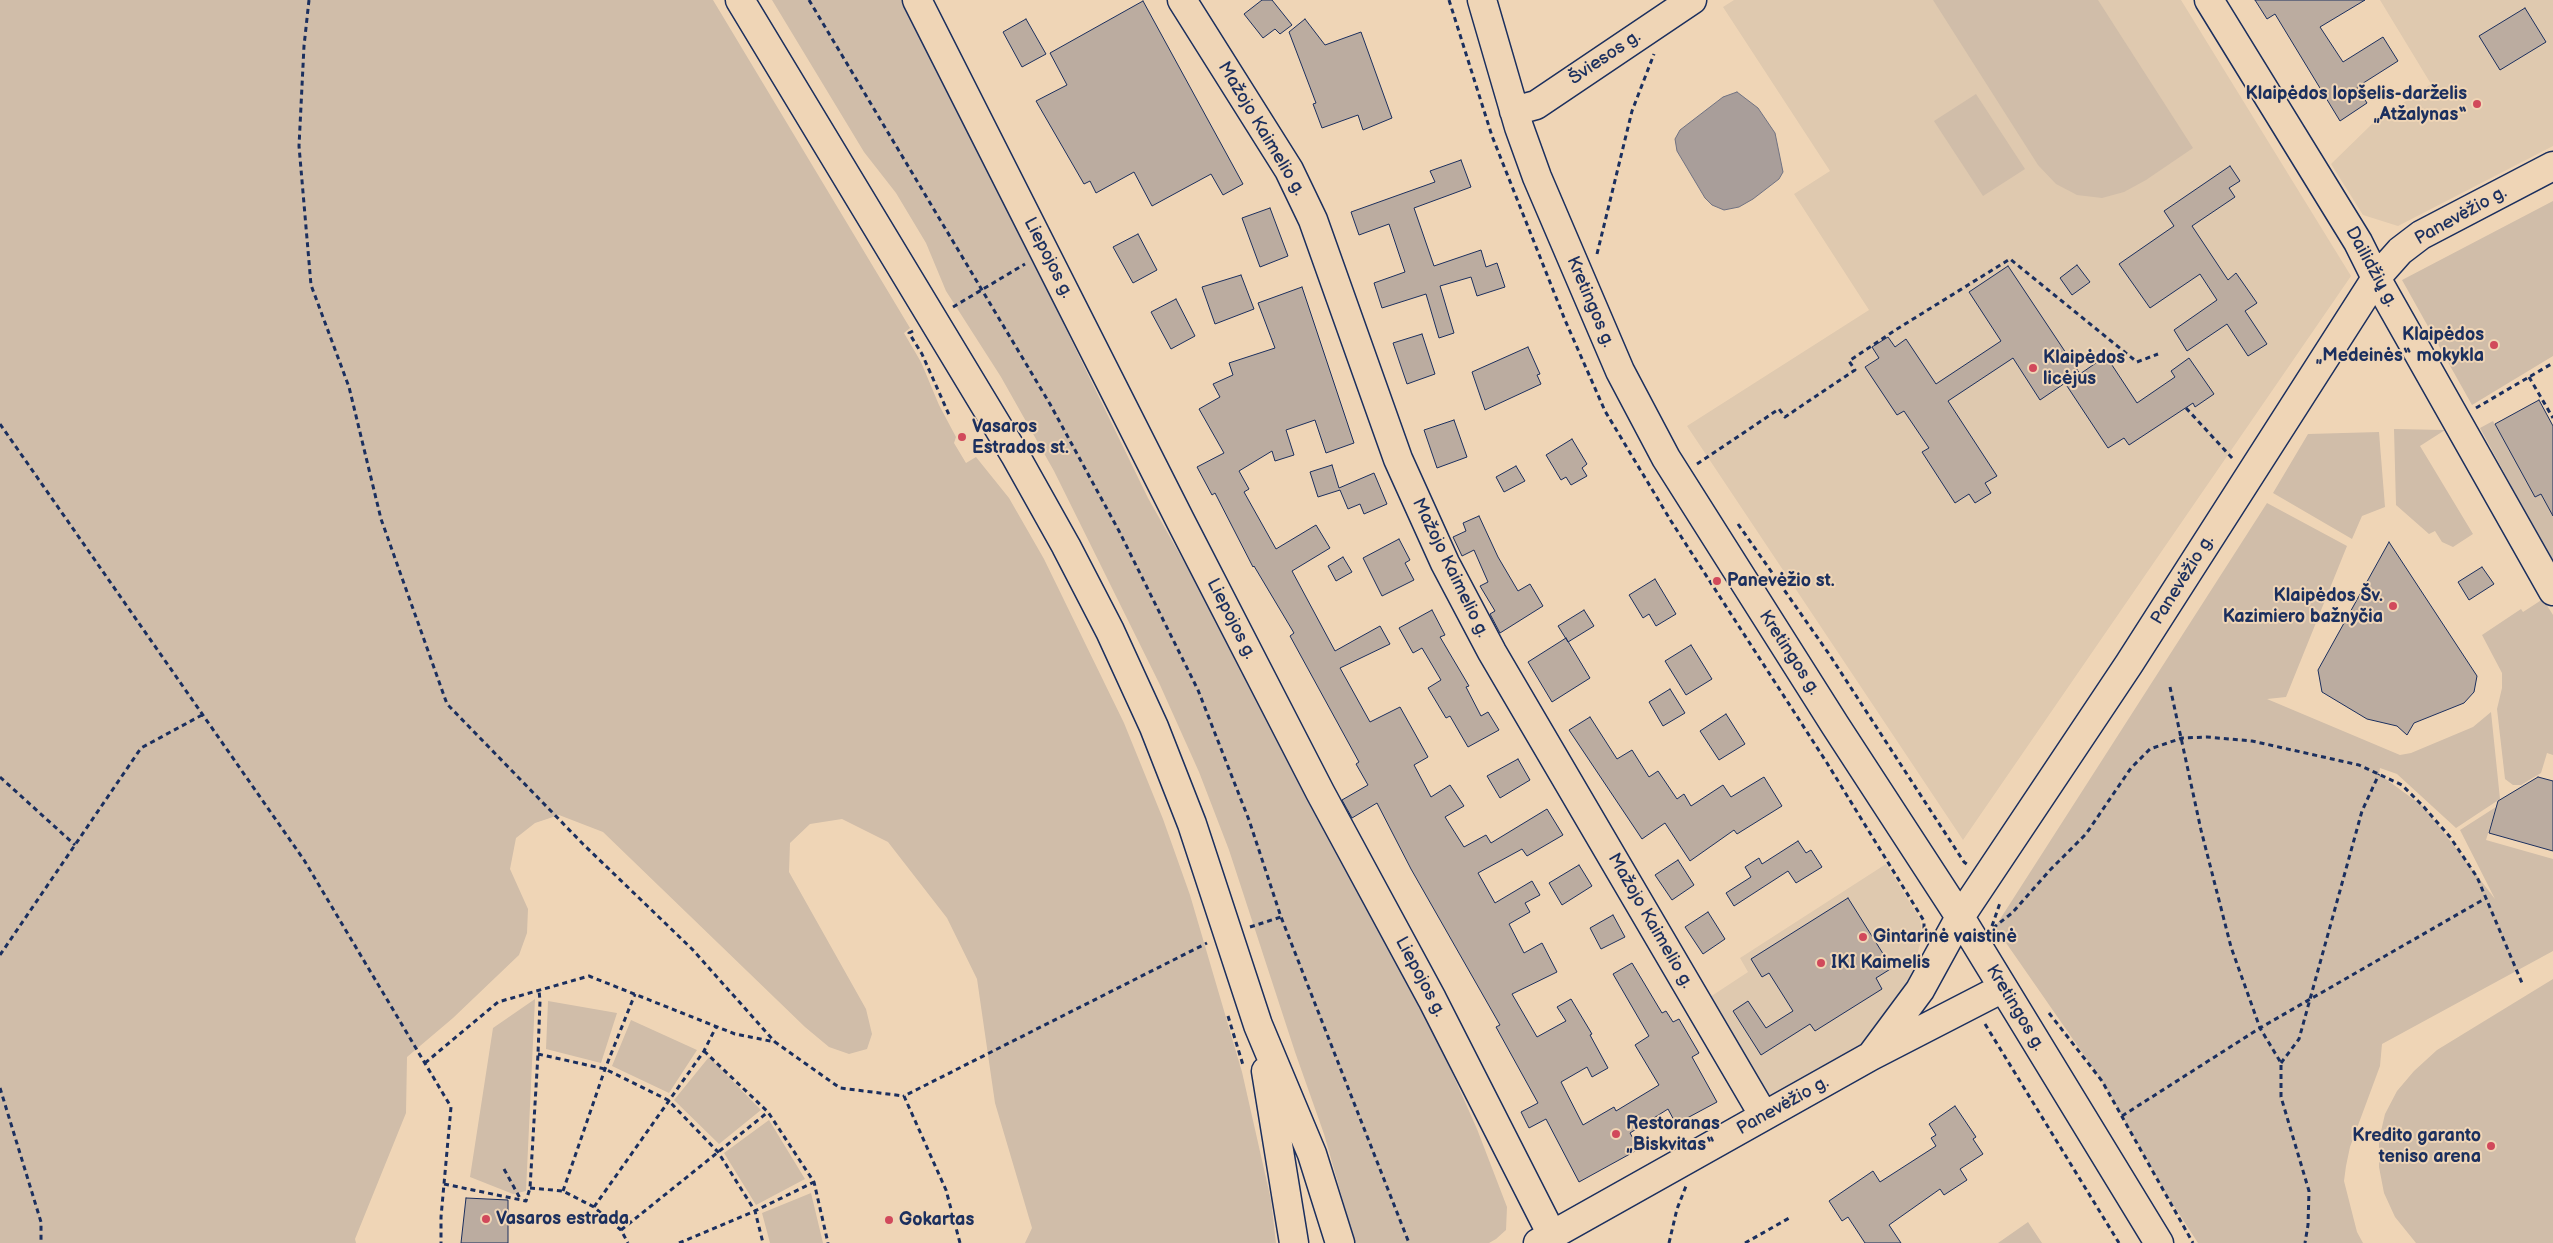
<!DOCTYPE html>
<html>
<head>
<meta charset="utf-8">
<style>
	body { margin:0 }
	canvas { display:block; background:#efd5b6 }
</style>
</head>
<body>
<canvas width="2553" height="1243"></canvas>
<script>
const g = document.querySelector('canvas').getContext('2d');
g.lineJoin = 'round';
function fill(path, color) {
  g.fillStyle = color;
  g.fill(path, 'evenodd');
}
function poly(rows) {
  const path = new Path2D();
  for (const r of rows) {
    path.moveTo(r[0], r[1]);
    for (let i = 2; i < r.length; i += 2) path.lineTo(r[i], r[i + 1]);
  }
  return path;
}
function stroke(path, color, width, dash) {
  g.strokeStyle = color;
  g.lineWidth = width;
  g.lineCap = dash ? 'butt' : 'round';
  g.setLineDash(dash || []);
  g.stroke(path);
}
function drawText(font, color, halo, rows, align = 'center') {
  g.font = font + ' "Balsamiq Sans",sans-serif';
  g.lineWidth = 4;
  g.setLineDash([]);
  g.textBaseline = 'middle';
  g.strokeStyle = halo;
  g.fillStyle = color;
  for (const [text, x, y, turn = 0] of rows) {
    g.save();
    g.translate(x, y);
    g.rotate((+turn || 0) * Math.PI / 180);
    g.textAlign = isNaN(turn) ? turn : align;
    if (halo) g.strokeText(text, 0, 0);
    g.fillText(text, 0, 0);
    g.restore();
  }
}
fill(poly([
	[1734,0,2181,0,2351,276,1963,840,1687,426,1869,310,1794,194,1830,171,1723,7],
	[2380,0,2553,0,2553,146,2398,226,2363,215,2331,164,2372,124,2431,84],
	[1886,864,1920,919,1922,936,1911,979,1876,1033,1826,1070,1769,1101,1707,999,1748,972,1740,958]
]), '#dfc9af');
fill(poly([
	[0,0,713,0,910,328,904,333,921,362,939,405,956,437,954,443,966,463,976,457,1009,498,1044,559,1124,723,1163,819,1190,895,1242,1072,1271,1200,1276,1243,1025,1243,1032,1228,995,1103,977,979,947,918,888,842,842,819,810,824,790,843,789,872,866,1009,872,1034,867,1049,849,1054,829,1047,805,1027,603,832,559,815,535,823,516,838,510,869,528,909,527,933,519,955,453,1018,407,1057,406,1113,355,1239,356,1243,0,1243],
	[772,0,906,0,1148,498,1201,592,1263,714,1315,802,1431,1025,1477,1129,1507,1207,1506,1230,1496,1239,1489,1243,1355,1243,1324,1134,1295,1052,1229,850,1199,772,1160,685,1054,471,1001,377,946,291,926,243,896,193,864,152],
	[1933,0,2098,0,2193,148,2146,180,2124,192,2102,198,2077,195,2056,184,2038,165],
	[1976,94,2025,169,1983,196,1934,121],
	[2553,201,2553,356,2472,405,2402,280],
	[2493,421,2535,496,2541,494,2553,516,2553,563,2480,428],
	[2394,429,2445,430,2420,446,2473,534,2453,547,2442,542,2435,531,2429,534,2396,505],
	[2379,432,2385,507,2362,516,2352,539,2273,493,2308,434],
	[2267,503,2347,546,2286,697,2267,699,2400,755,2411,753,2473,727,2491,712,2500,799,2456,828,2397,774,2380,768,2379,774,2424,807,2495,899,2460,830,2496,807,2486,840,2553,859,2553,951,2382,1044,2380,1066,2350,1147,2346,1166,2344,1181,2357,1232,2363,1243,2198,1243,2165,1192,2102,1081,1995,927],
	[2543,599,2553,615,2553,755,2547,753,2541,773,2521,785,2513,785,2505,779,2497,709,2502,688,2502,673,2482,635,2521,609,2523,612],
	[2553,979,2553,1243,2416,1243,2395,1217,2384,1193,2379,1167,2379,1140,2385,1114,2397,1091,2414,1071,2437,1050],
	[535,999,526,1191,513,1194,470,1177,493,1028],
	[548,1001,617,1013,601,1063,546,1049],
	[631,1020,697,1050,669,1093,612,1066],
	[709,1057,761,1110,719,1144,674,1100],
	[769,1120,805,1179,756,1205,724,1153],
	[811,1193,823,1243,770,1243,762,1213],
	[2028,1222,2042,1243,1998,1243]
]), '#d0bda9');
const water = poly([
	[1737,92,1758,108,1775,133,1783,172,1779,179,1753,199,1739,207,1724,210,1712,205,1705,198,1677,151,1675,139,1680,130,1723,97,1737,92]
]);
fill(water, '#a99e9a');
stroke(water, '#707282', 1);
const building = poly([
	[1262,0,1272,0,1292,25,1280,34,1275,29,1263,38,1244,14,1262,0],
	[2255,0,2365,0,2320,27,2343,62,2383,37,2398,61,2357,87,2367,103,2340,121,2275,14,2267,19,2255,0],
	[1143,1,1243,184,1223,195,1211,174,1152,206,1134,172,1096,193,1090,181,1084,184,1036,101,1067,85,1050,53,1143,1],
	[2525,8,2546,42,2500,70,2479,36,2525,8],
	[1026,19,1046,54,1022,67,1003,32,1026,19],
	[1305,19,1325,45,1361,32,1392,118,1363,130,1358,115,1322,128,1313,104,1316,103,1289,32,1305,19],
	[1461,160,1471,187,1414,208,1434,266,1481,250,1486,267,1497,263,1505,287,1477,296,1471,277,1440,286,1454,333,1439,338,1426,294,1382,308,1374,283,1405,272,1389,224,1359,235,1351,212,1435,182,1430,171,1461,160],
	[2230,166,2240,181,2229,188,2235,197,2192,226,2228,280,2236,273,2257,303,2245,311,2267,344,2248,356,2227,324,2187,351,2174,330,2217,300,2200,274,2150,308,2119,264,2174,226,2164,211,2230,166],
	[1270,208,1288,256,1260,267,1242,218,1270,208],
	[1138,234,1157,270,1133,283,1113,247,1138,234],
	[2077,265,2090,282,2072,295,2060,278,2077,265],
	[2008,266,2080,374,2106,356,2137,403,2175,377,2171,371,2189,358,2214,394,2195,407,2193,403,2129,445,2124,438,2108,448,2065,383,2040,400,2013,358,1948,401,1997,476,1985,483,1991,493,1975,503,1969,494,1955,503,1922,452,1929,448,1904,411,1897,415,1865,367,1879,358,1872,347,1888,337,1895,347,1906,339,1936,384,2001,341,1969,292,2008,266],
	[1241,275,1254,309,1215,324,1202,287,1241,275],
	[1302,287,1354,443,1326,453,1315,420,1286,430,1294,455,1275,461,1272,451,1239,471,1249,489,1244,492,1276,549,1316,525,1330,548,1292,571,1335,651,1380,626,1390,644,1340,668,1370,722,1400,707,1428,757,1414,765,1431,797,1450,785,1464,806,1445,817,1464,847,1486,835,1491,843,1547,809,1563,835,1527,856,1522,849,1478,873,1495,903,1532,881,1540,895,1525,903,1530,912,1509,924,1524,953,1542,943,1557,972,1512,994,1537,1037,1566,1021,1557,1007,1571,999,1592,1034,1590,1035,1608,1068,1592,1077,1587,1067,1561,1082,1583,1125,1614,1107,1616,1111,1659,1085,1635,1045,1649,1036,1613,974,1632,963,1662,1013,1666,1011,1673,1022,1679,1019,1699,1053,1692,1057,1717,1102,1676,1124,1668,1109,1630,1133,1639,1149,1579,1182,1546,1119,1529,1128,1521,1112,1538,1103,1496,1027,1500,1025,1411,869,1377,803,1352,818,1342,800,1368,785,1356,764,1359,762,1290,636,1294,633,1254,566,1253,567,1215,493,1212,495,1197,467,1224,453,1199,409,1220,397,1213,384,1233,375,1229,363,1275,348,1258,303,1302,287],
	[1176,299,1195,336,1171,349,1151,312,1176,299],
	[1422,334,1435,374,1407,384,1393,343,1422,334],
	[1528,347,1540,374,1537,375,1541,384,1485,410,1472,372,1528,347],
	[2539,400,2553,426,2553,516,2541,494,2535,497,2495,424,2539,400],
	[1454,420,1467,457,1437,468,1424,430,1454,420],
	[1572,439,1587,464,1582,468,1587,476,1571,485,1566,477,1561,480,1546,455,1572,439],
	[1332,465,1339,488,1374,473,1387,504,1364,514,1360,504,1348,509,1340,490,1318,497,1310,472,1332,465],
	[1516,466,1525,481,1504,492,1496,477,1516,466],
	[1479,516,1498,557,1518,591,1530,584,1543,606,1500,633,1490,614,1495,611,1480,586,1488,582,1474,550,1462,556,1453,537,1466,531,1463,523,1479,516],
	[1399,539,1410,560,1405,563,1414,580,1382,596,1363,558,1399,539],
	[2389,542,2477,676,2474,692,2464,703,2414,723,2407,735,2397,726,2367,719,2322,692,2318,670,2389,542],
	[1343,557,1352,572,1336,581,1328,566,1343,557],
	[2482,567,2494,584,2469,600,2458,582,2482,567],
	[1655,579,1676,614,1656,626,1649,614,1643,618,1629,595,1655,579],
	[1432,610,1445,635,1440,637,1469,686,1466,687,1481,716,1488,712,1499,730,1468,747,1450,716,1446,718,1428,688,1441,680,1422,648,1413,653,1399,628,1432,610],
	[1584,610,1594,626,1568,642,1558,626,1584,610],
	[1566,638,1590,678,1552,702,1528,662,1566,638],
	[1691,645,1712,679,1686,695,1665,661,1691,645],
	[1670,689,1685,713,1663,726,1649,702,1670,689],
	[1726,714,1745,744,1719,760,1700,731,1726,714],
	[1590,717,1617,759,1632,750,1649,777,1658,771,1677,799,1684,794,1691,806,1723,785,1731,797,1764,777,1782,806,1737,834,1734,830,1690,861,1665,823,1642,839,1569,730,1590,717],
	[1518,759,1530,780,1500,798,1487,776,1518,759],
	[2538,777,2553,781,2553,851,2489,833,2498,801,2538,777],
	[1798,841,1806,853,1811,850,1822,867,1796,883,1788,871,1734,906,1726,893,1751,877,1745,867,1759,858,1762,864,1798,841],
	[1678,860,1694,885,1672,900,1655,875,1678,860],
	[1579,865,1592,886,1562,905,1549,883,1579,865],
	[1848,898,1892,968,1876,978,1882,989,1815,1031,1810,1024,1761,1055,1733,1011,1748,1001,1766,1028,1793,1011,1769,973,1762,977,1751,959,1848,898],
	[1708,912,1725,939,1703,954,1685,927,1708,912],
	[1613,915,1625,937,1601,949,1590,928,1613,915],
	[1955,1106,1976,1137,1973,1139,1983,1154,1960,1169,1967,1180,1944,1195,1940,1189,1889,1225,1901,1243,1865,1243,1848,1217,1842,1221,1829,1201,1873,1171,1880,1182,1936,1146,1931,1138,1936,1135,1929,1124,1955,1106],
	[466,1198,508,1200,508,1243,461,1243,466,1198]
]);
fill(building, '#bbaca0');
stroke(building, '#1b2f5e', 1);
const minor = poly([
	[917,0,1180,520,1320,792,1432,999,1552,1235],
	[1182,0,1289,170,1313,220,1398,459,1445,563,1492,652,1764,1116],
	[1482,0,1519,127,1537,177,1620,371,1666,458,1835,725,1960,917,2159,1243],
	[2209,0,2358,242,2376,278,2553,591],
	[1514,111,1536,105,1692,0],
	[1871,1056,1920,990,1960,917,2129,664,2376,278,2400,251,2421,235,2553,166],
	[1538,1243,1871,1056,2003,988]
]);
const major = poly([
	[740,0,1015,455,1066,546,1110,631,1154,727,1192,824,1258,1025,1312,1154,1340,1243],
	[1266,1071,1294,1243]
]);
stroke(minor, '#1b2f5e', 31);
stroke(major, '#1b2f5e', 31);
stroke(poly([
	[309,0,304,46,299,146,311,285,349,387,381,519,447,704,583,844,692,949,775,1042],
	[809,0,1050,404,1119,531,1198,690,1249,820,1281,917,1409,1243],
	[1449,0,1492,136,1565,320,1605,411,1671,521,1827,763,1924,921,1924,933],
	[1597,254,1632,111,1654,54],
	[953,307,1025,264],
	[913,331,909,333,922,354,950,417],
	[2529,377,2553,418],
	[2186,408,2233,459],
	[2476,408,2553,363],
	[0,424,304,860,451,1107,441,1217,441,1243],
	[1697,464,1779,409,1785,417,1855,370,1849,361,1897,329,2010,259,2137,362,2158,354],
	[1738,524,1829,654,1964,862,1968,865],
	[2170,687,2201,830,2231,947,2260,1028,2281,1063,2281,1097,2309,1191,2308,1225,2305,1243],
	[0,777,75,845],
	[1992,926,2000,903],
	[1250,927,1281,917],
	[1993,928,2012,913,2050,870,2086,834,2131,768,2150,749,2182,738,2207,737,2252,741,2359,765,2402,785,2424,807,2450,837,2477,877,2522,983],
	[0,955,141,748,202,715],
	[2049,1013,2102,1081,2193,1243],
	[1228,1016,1243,1065],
	[1985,1024,2119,1243],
	[704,1051,768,1112,814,1182,828,1243],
	[538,1054,605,1069,668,1100,718,1152,755,1211,763,1243],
	[425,1063,498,1002,589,976,735,1034,775,1042,840,1088,904,1096],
	[2281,1063,2299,1039,2362,811,2379,774],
	[0,1088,41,1222,41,1243],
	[2122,1116,2260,1028,2486,898],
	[504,1169,521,1200],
	[444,1184,526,1201,530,1188,538,1054,540,1001,539,990],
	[530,1188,563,1191,594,1207,621,1230,628,1243],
	[563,1191,605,1069,635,994],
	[594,1207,704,1051,716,1027],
	[621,1230,768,1112],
	[679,1243,755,1211,814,1182],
	[960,1243,946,1190,904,1096,1207,943],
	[1669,1243,1677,1209,1686,1186],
	[1745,1243,1791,1217]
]), '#1b2f5e', 3, [5, 4]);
stroke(minor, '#efd5b6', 28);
stroke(major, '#efd5b6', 28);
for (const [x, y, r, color] of [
	[2477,104,5,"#d1495b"],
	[2494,345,5,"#d1495b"],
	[2033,368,5,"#d1495b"],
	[962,437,5,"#d1495b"],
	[1717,581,5,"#d1495b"],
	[2393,606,5,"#d1495b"],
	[1863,937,5,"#d1495b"],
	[1821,963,5,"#d1495b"],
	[1616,1134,5,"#d1495b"],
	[2491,1146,5,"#d1495b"],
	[486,1219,5,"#d1495b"],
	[889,1220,5,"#d1495b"]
]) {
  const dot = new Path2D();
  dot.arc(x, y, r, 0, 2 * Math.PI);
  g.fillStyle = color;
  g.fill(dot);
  stroke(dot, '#efd5b6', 2);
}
drawText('18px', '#1b2f5e', '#efd5b6', [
	["Šviesos g.",1605,58,-34],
	["Mažojo Kaimelio g.",1261,129,59],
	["Panevėžio g.",2461,216,-29],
	["Liepojos g.",1048,258,63],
	["Dailidžių g.",2371,267,61],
	["Kretingos g.",1590,302,67],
	["Mažojo Kaimelio g.",1450,568,64],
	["Panevėžio g.",2183,580,-58],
	["Liepojos g.",1231,619,63],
	["Kretingos g.",1789,653,57],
	["Mažojo Kaimelio g.",1650,921,60],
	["Liepojos g.",1420,977,62],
	["Kretingos g.",2015,1008,59],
	["Panevėžio g.",1783,1106,-29]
]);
drawText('bold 18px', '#1b2f5e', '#efd5b6', [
	["Klaipėdos lopšelis-darželis",2467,94,"right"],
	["„Atžalynas“",2467,115,"right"],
	["Klaipėdos",2484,335,"right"],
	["„Medeinės“ mokykla",2484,356,"right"],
	["Klaipėdos",2043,358],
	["licėjus",2043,379],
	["Vasaros",972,427],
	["Estrados st.",972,448],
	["Panevėžio st.",1727,581],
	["Klaipėdos Šv.",2383,596,"right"],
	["Kazimiero bažnyčia",2383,617,"right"],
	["Gintarinė vaistinė",1873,937],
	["IKI Kaimelis",1831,963],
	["Restoranas",1626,1124],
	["„Biskvitas“",1626,1145],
	["Kredito garanto",2481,1136,"right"],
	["teniso arena",2481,1157,"right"],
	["Vasaros estrada",496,1219],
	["Gokartas",899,1220]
], 'left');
</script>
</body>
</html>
